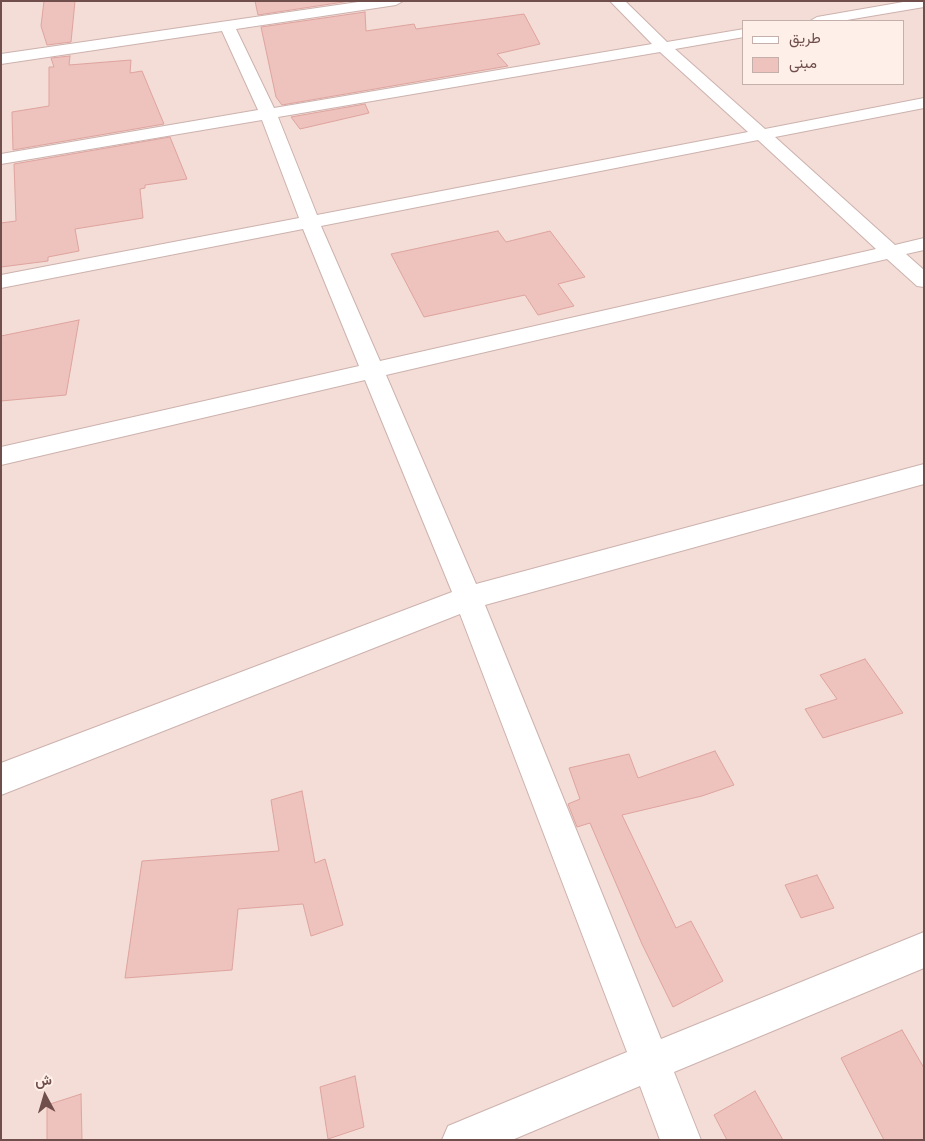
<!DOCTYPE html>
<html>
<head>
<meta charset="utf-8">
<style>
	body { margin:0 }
	#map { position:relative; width:925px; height:1141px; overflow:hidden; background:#faebe4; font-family:Figtree,Vazirmatn,sans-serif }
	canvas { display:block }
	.frame { position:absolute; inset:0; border:2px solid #704e4b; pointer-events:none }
	.legend { position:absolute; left:742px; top:20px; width:162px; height:65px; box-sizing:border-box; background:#fef0e9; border:1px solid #c5afaa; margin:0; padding:6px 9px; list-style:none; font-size:15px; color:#704e4b }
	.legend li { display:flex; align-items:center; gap:10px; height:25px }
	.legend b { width:25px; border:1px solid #c5afaa }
	.north { position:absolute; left:20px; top:1071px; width:50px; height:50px; -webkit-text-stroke:4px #fef0e9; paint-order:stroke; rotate:354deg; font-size:14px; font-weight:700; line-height:20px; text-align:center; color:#704e4b }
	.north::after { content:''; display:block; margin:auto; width:18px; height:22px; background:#704e4b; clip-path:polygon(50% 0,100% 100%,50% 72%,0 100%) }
</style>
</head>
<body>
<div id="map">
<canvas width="925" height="1141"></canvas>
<div class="frame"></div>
<ul class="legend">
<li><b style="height:6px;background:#fff"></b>طريق</li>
<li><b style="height:14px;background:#eec2bd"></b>مبنى</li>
</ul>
<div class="north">ش</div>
</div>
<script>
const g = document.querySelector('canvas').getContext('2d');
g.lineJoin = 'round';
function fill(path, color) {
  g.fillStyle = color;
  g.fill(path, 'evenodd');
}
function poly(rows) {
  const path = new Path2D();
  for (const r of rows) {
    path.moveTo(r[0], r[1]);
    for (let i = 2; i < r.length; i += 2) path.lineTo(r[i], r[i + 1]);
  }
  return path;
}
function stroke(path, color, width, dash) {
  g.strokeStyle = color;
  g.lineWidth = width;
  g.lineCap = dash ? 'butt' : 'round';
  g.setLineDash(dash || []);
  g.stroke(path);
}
fill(poly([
	[1,1,924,1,924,1140,1,1140],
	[744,21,904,21,904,84,744,84]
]), '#f3ddd6');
const building = poly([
	[44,1,75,1,71,42,47,45,41,26,44,1],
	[255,1,350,1,258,15,255,1],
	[365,12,366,31,414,24,416,29,524,14,540,44,497,54,508,66,282,105,276,97,261,27,365,12],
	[70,56,69,65,131,60,130,73,142,71,164,124,13,150,12,112,49,106,49,67,54,67,51,58,70,56],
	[365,104,369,113,300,129,291,117,365,104],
	[170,137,187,179,145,185,145,188,140,189,143,218,75,229,79,251,48,257,48,261,1,267,1,223,16,221,14,164,170,137],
	[498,231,506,242,550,231,585,277,558,284,574,306,538,315,525,295,424,317,391,254,498,231],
	[79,320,66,395,1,401,1,336,79,320],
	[865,659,903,713,823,738,805,709,837,699,820,675,865,659],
	[715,751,734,785,702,796,622,815,676,928,691,921,723,981,673,1007,642,944,590,823,577,827,568,804,580,799,569,768,629,754,638,778,715,751],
	[302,791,315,863,325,859,343,925,311,936,303,904,238,909,232,970,125,978,142,861,279,851,271,800,302,791],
	[817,875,834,908,801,918,785,885,817,875],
	[902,1030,924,1068,924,1140,884,1140,841,1058,902,1030],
	[355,1076,364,1127,328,1139,320,1087,355,1076],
	[755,1091,783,1140,727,1140,714,1115,755,1091],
	[81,1094,82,1140,47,1140,47,1105,81,1094]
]);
fill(building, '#eec2bd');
stroke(building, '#dfa49f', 1);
const minor = poly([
	[365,1,403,1,396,5,236,29,274,108,652,44,610,1,625,1,667,42,744,29,744,37,675,49,765,129,924,98,924,108,775,137,895,245,924,238,924,250,906,254,924,270,924,287,917,286,887,259,386,375,476,584,924,464,924,484,485,605,661,1039,924,932,924,968,674,1072,701,1140,660,1140,640,1086,512,1140,442,1140,448,1126,627,1052,460,614,1,795,1,763,452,592,365,380,1,465,1,447,359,366,303,229,1,288,1,275,299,218,262,120,1,164,1,154,258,110,222,31,1,64,1,54,365,1],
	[660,52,748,132,317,215,278,117,660,52],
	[758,140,876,249,380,361,321,226,758,140],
	[909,1,924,1,924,7,841,21,810,21,817,17,909,1]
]);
stroke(minor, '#cdb2ae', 2);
fill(minor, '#fff');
</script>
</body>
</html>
